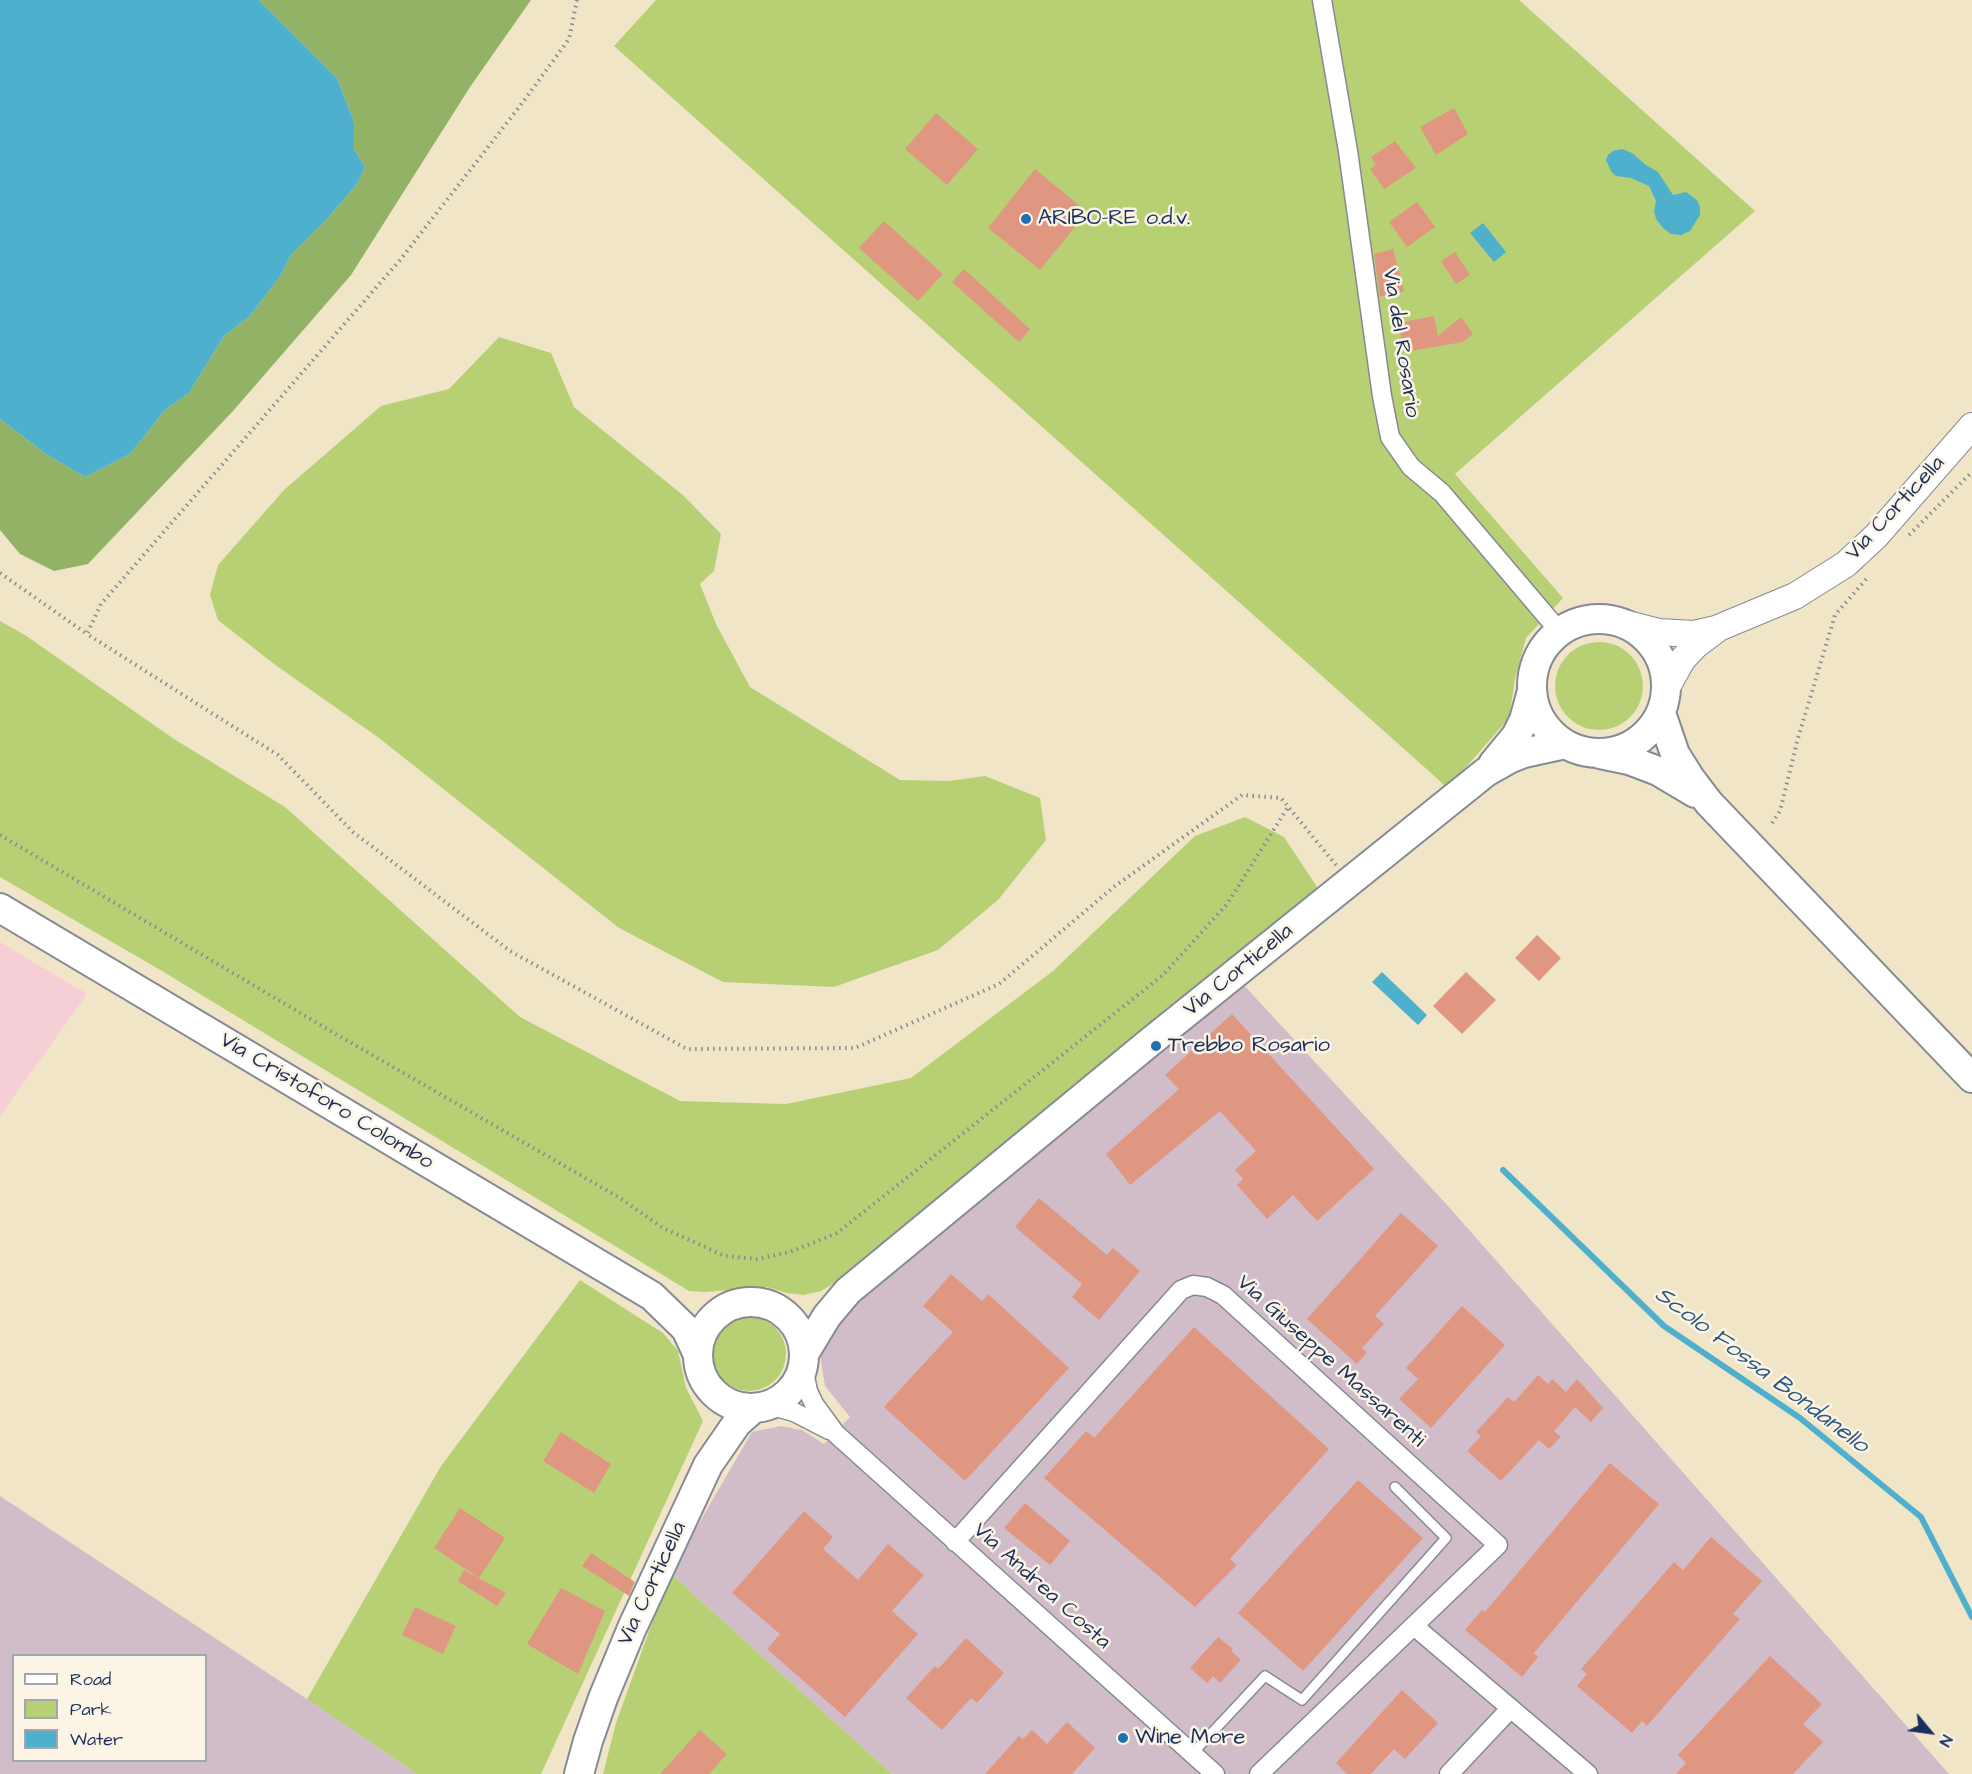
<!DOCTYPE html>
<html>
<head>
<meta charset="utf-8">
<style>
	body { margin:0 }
	#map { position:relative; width:1972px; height:1774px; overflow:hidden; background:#f1e5c8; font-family:"Architects Daughter",sans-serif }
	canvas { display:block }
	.legend { position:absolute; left:12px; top:1654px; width:195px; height:108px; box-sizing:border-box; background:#fcf5e5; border:2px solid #a2a6af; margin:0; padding:8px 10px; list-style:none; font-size:18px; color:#1b2f5e }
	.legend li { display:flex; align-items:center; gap:12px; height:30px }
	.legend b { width:30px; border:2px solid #a2a6af }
	.north { position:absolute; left:1900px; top:1702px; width:60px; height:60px; -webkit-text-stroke:4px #fcf5e5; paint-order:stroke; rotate:119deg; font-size:16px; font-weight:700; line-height:24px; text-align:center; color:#1b2f5e }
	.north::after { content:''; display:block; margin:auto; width:21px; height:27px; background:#1b2f5e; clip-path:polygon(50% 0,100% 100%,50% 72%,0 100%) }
</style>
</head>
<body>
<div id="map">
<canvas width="1972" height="1774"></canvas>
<ul class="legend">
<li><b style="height:8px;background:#fff"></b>Road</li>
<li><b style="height:16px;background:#b8d074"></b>Park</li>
<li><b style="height:16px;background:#4eb0cd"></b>Water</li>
</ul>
<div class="north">N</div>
</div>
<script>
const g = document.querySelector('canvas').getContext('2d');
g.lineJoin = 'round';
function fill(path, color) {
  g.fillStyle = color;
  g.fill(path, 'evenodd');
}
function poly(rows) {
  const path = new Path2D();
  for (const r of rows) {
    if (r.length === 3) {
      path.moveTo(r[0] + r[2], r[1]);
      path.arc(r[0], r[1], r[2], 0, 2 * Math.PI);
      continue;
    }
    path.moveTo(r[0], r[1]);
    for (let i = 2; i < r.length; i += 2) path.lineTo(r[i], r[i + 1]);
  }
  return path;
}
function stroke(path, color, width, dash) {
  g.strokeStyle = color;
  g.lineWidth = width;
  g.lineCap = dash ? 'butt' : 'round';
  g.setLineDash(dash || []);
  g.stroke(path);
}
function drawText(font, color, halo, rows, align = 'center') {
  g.font = font + ' "Architects Daughter",sans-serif';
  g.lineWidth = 5;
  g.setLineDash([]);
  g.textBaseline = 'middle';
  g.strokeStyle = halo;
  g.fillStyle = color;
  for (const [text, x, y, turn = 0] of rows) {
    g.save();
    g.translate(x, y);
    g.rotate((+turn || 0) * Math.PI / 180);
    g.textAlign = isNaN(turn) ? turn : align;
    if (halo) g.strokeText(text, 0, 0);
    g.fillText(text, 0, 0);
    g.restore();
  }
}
fill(poly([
	[0,942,87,994,0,1116]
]), '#f6cfd6');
fill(poly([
	[1241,982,1448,1206,1949,1774,892,1774,670,1573,752,1432,781,1426,802,1430,824,1444,850,1417,825,1386,820,1355,829,1336,860,1298],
	[0,1496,307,1699,417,1774,0,1774],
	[14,1656,206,1656,206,1760,14,1760]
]), '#d1bdc9');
fill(poly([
	[656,0,1519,0,1755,211,1455,474,1563,598,1526,638,1515,679,1509,718,1447,789,1440,781,614,46],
	[499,337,551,353,574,407,684,496,721,534,714,571,700,584,716,624,750,687,900,780,949,781,985,776,1040,798,1046,840,998,900,938,950,834,987,723,982,619,928,379,738,274,664,218,620,210,595,218,565,284,490,381,406,449,389],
	[0,621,25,635,174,739,285,807,520,1017,680,1101,786,1104,911,1078,1053,971,1195,836,1245,817,1284,837,1321,893,848,1275,821,1291,803,1295,787,1293,767,1287,705,1292,689,1291,162,971,0,877],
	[1599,686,44],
	[580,1280,663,1333,678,1351,686,1388,703,1421,541,1774,417,1774,307,1699,441,1466],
	[749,1354,37],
	[670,1573,892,1774,603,1774,616,1723]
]), '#b8d074');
fill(poly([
	[259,0,531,0,470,87,351,275,233,411,88,564,54,571,20,554,0,530,0,419,46,454,85,477,130,454,165,410,189,393,224,336,250,316,281,275,291,255,328,218,357,184,365,167,354,149,354,122,337,78]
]), '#92b266');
fill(poly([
	[0,0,259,0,337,78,354,122,354,149,365,167,357,184,328,218,291,255,281,275,250,316,224,336,189,393,165,410,130,454,85,477,46,454,0,419],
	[1622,149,1632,153,1646,165,1658,172,1673,195,1686,192,1697,200,1700,207,1700,215,1690,231,1681,235,1671,234,1663,228,1656,219,1654,211,1656,201,1649,186,1631,178,1616,176,1611,171,1606,160,1608,155,1613,151],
	[1483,223,1506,252,1494,262,1470,233],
	[1382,972,1427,1015,1418,1025,1372,982]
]), '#4eb0cd');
stroke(poly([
	[1503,1170,1664,1326,1800,1418,1921,1517,1972,1617]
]), '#4eb0cd', 6);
fill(poly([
	[1454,108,1468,134,1436,155,1420,127],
	[936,113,978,149,947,185,905,149],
	[1395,141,1416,168,1384,189,1370,169,1376,165,1371,157],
	[1035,169,1087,212,1040,270,988,228],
	[1417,202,1435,227,1407,247,1389,222],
	[884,221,943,274,918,301,859,248],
	[1393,249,1404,291,1380,297,1374,254],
	[1455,252,1470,275,1456,284,1441,261],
	[964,269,1030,329,1019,342,952,282],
	[1434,316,1438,336,1461,317,1473,334,1463,342,1404,352,1398,323],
	[1537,935,1561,958,1539,981,1515,958],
	[1466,972,1496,1000,1462,1034,1433,1006],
	[1232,1014,1374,1169,1317,1221,1293,1195,1267,1219,1237,1185,1243,1179,1235,1170,1256,1151,1220,1111,1130,1185,1106,1154,1179,1089,1165,1075],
	[1039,1198,1107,1255,1113,1248,1140,1271,1099,1320,1072,1297,1082,1284,1015,1227],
	[1401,1213,1438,1246,1375,1316,1384,1324,1362,1348,1367,1352,1357,1364,1307,1319],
	[951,1274,982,1301,988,1294,1069,1368,965,1481,884,1407,953,1332,923,1306],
	[1462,1306,1505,1345,1431,1428,1399,1399,1418,1379,1406,1368],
	[1194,1327,1329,1449,1230,1559,1237,1565,1195,1607,1044,1478,1086,1431,1094,1438],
	[1538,1375,1548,1384,1552,1379,1566,1392,1577,1379,1603,1408,1591,1422,1575,1407,1554,1431,1561,1437,1549,1449,1539,1440,1501,1481,1467,1451,1481,1436,1476,1432,1508,1397,1514,1402],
	[561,1432,611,1464,594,1493,543,1461],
	[1610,1463,1659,1504,1534,1653,1538,1657,1522,1677,1465,1630,1482,1610,1485,1612],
	[1358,1480,1423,1538,1303,1671,1238,1613],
	[1025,1503,1070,1541,1050,1565,1004,1528],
	[460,1508,505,1538,479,1578,434,1548],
	[804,1511,833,1537,823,1549,858,1580,888,1544,924,1575,892,1611,918,1634,845,1717,767,1649,780,1634,732,1593],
	[1711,1537,1762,1581,1733,1614,1740,1619,1647,1726,1642,1721,1632,1733,1577,1686,1587,1674,1581,1669,1674,1562,1683,1570],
	[591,1553,635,1582,629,1596,582,1566],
	[464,1570,506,1593,497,1606,458,1581],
	[561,1588,605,1611,578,1674,527,1644],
	[415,1607,456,1626,443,1654,402,1635],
	[1218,1637,1233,1649,1231,1651,1241,1660,1220,1683,1213,1676,1207,1683,1190,1668],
	[966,1638,1004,1673,977,1703,971,1698,942,1730,906,1698,935,1666,938,1669],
	[1770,1656,1822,1704,1803,1724,1823,1742,1793,1774,1676,1774,1686,1763,1678,1755],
	[1402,1690,1438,1723,1405,1759,1394,1749,1371,1774,1347,1774,1336,1763],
	[1067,1722,1095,1748,1072,1774,985,1774,1019,1736,1023,1739,1032,1730,1047,1744],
	[700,1730,727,1754,709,1774,660,1774]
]), '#e09781');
const lane = poly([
	[1192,1754,1265,1676,1302,1700,1446,1538,1395,1487]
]);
const street = poly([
	[1322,0,1348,151,1382,396,1390,437,1411,467,1442,493,1559,631],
	[803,1367,808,1391,814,1404,836,1434,1215,1774],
	[769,1405,794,1412,829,1430],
	[955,1542,1181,1290,1193,1285,1207,1287,1223,1295,1498,1545,1259,1774],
	[1414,1626,1588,1774],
	[1449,1774,1510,1709]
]);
const secondary = poly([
	[1624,623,1659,632,1694,634,1716,629,1795,596,1846,564,1876,536,1972,426],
	[1666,689,1682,660,1696,645,1716,630]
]);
const primary = poly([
	[1599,686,67],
	[1661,713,1675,754,1690,778,1709,803,1972,1078],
	[1600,754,1629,760,1658,771,1695,793],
	[1493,764,1516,736,1524,720,1532,691],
	[0,908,652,1296,686,1329,698,1355],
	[751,1355,53],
	[804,1354,827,1316,848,1291,1150,1042,1486,772,1509,759,1524,753,1565,744],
	[579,1774,588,1741,603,1698,632,1628,708,1465,737,1423,754,1408]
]);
stroke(lane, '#868a93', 12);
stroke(street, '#868a93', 21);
stroke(secondary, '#868a93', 28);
stroke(primary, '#868a93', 32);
stroke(poly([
	[577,0,569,39,520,106,400,260,101,604,87,634,278,755,353,832,510,951,687,1049,855,1048,999,984,1115,886,1242,795,1281,798,1336,865],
	[1909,535,1972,472],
	[0,573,87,634],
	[1772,823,1780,811,1798,738,1835,615,1868,577],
	[0,835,334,1033,620,1198,663,1228,725,1256,757,1259,790,1252,837,1233,1163,975,1227,904,1288,807]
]), '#868a93', 4, [1.5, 4.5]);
stroke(lane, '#fff', 9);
stroke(street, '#fff', 18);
stroke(secondary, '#fff', 26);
stroke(primary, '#fff', 28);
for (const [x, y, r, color] of [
	[1026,219,6,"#1f6fb2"],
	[1156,1046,6,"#1f6fb2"],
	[1123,1738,6,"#1f6fb2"]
]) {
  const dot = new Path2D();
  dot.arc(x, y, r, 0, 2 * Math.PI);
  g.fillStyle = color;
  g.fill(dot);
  stroke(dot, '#fcf5e5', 2);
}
drawText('22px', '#1b2f5e', '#fcf5e5', [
	["ARIBO-RE o.d.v.",1038,219],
	["Trebbo Rosario",1168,1046],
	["Wine More",1135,1738]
], 'left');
drawText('22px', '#1b2f5e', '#fcf5e5', [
	["Via del Rosario",1400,343,81],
	["Via Corticella",1896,509,-47],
	["Via Corticella",1239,971,-39],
	["Via Cristoforo Colombo",326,1102,31],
	["Via Giuseppe Massarenti",1330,1362,42],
	["Via Corticella",653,1584,-65],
	["Via Andrea Costa",1041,1587,42]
]);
drawText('italic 24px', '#2a567f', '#fcf5e5', [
	["Scolo Fossa Bondanello",1761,1371,37]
]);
</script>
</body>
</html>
